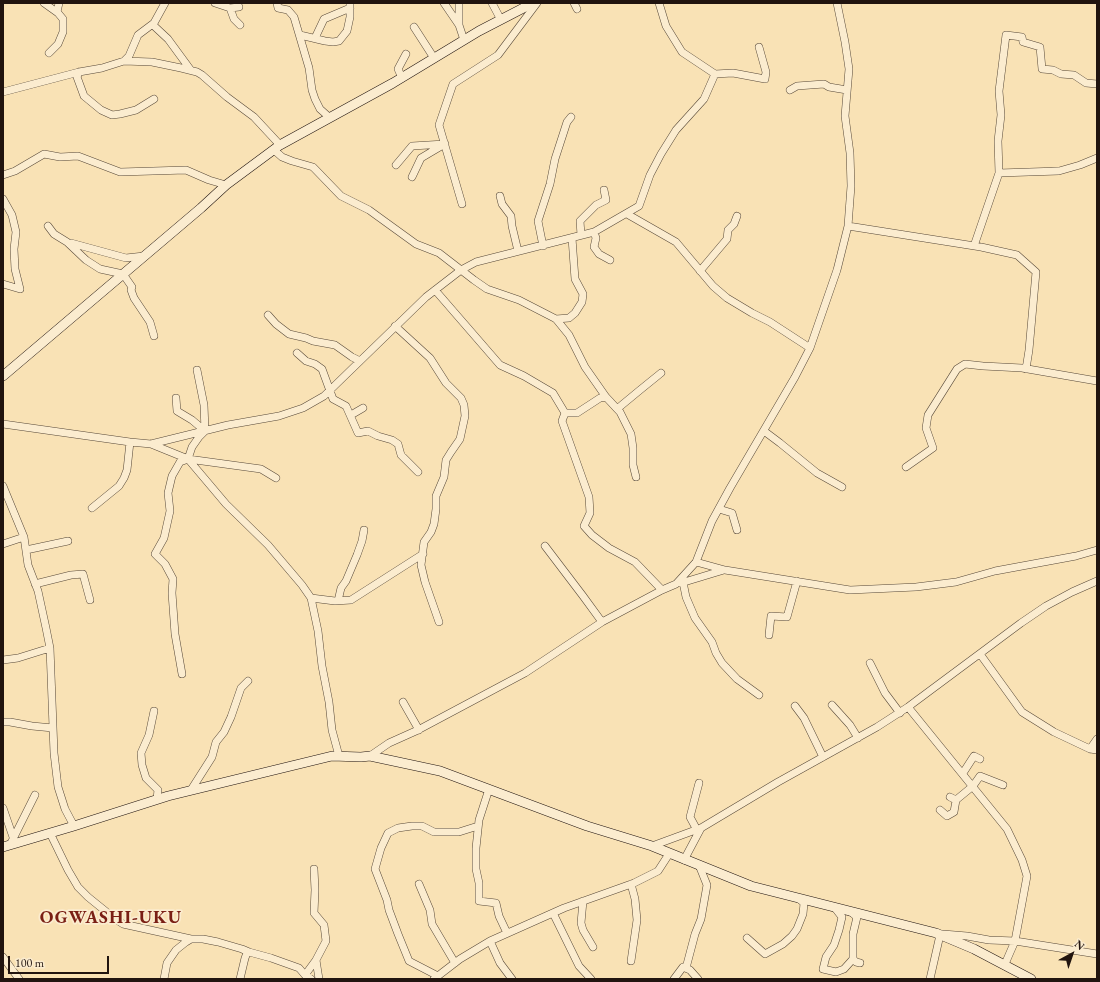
<!DOCTYPE html>
<html>
<head>
<meta charset="utf-8">
<style>
	body { margin:0 }
	#map { position:relative; width:1100px; height:982px; overflow:hidden; background:#f9e2b5; font-family:"EB Garamond",serif }
	canvas { display:block }
	.frame { position:absolute; inset:0; border:4px solid #21140f; pointer-events:none }
	.north { position:absolute; left:1052px; top:934px; width:40px; height:40px; -webkit-text-stroke:3px #fbeccf; paint-order:stroke; rotate:40deg; font-size:11px; font-weight:700; line-height:16px; text-align:center; color:#21140f }
	.north::after { content:''; display:block; margin:auto; width:14px; height:18px; background:#21140f; clip-path:polygon(50% 0,100% 100%,50% 72%,0 100%) }
	.scale { position:absolute; left:8px; top:956px; width:101px; height:18px; box-sizing:border-box; border:2px solid #21140f; border-top:0; padding-left:5px; font-size:12px; line-height:14px; white-space:nowrap; color:#21140f; -webkit-text-stroke:3px #fbeccf; paint-order:stroke }
</style>
</head>
<body>
<div id="map">
<canvas width="1100" height="982"></canvas>
<div class="frame"></div>
<div class="north">N</div>
<div class="scale">100 m</div>
</div>
<script>
const g = document.querySelector('canvas').getContext('2d');
g.lineJoin = 'round';
function poly(rows) {
  const path = new Path2D();
  for (const r of rows) {
    path.moveTo(r[0], r[1]);
    for (let i = 2; i < r.length; i += 2) path.lineTo(r[i], r[i + 1]);
  }
  return path;
}
function stroke(path, color, width, dash) {
  g.strokeStyle = color;
  g.lineWidth = width;
  g.lineCap = dash ? 'butt' : 'round';
  g.setLineDash(dash || []);
  g.stroke(path);
}
function drawText(font, color, halo, rows, align = 'center') {
  g.font = font + ' "EB Garamond",serif';
  g.lineWidth = 3.5;
  g.setLineDash([]);
  g.textBaseline = 'middle';
  g.strokeStyle = halo;
  g.fillStyle = color;
  for (const [text, x, y, turn = 0] of rows) {
    g.save();
    g.translate(x, y);
    g.rotate((+turn || 0) * Math.PI / 180);
    g.textAlign = isNaN(turn) ? turn : align;
    if (halo) g.strokeText(text, 0, 0);
    g.fillText(text, 0, 0);
    g.restore();
  }
}
const street = poly([
	[44,3,58,13,63,19,63,32,58,44,49,53],
	[215,3,230,8,239,7],
	[277,3,278,8,288,10,294,17,309,68,312,90,315,99,320,109,329,117],
	[444,3,459,25],
	[459,3,459,25,464,40],
	[492,3,501,20],
	[574,3,577,9],
	[659,3,666,26,682,52,715,74,733,73,765,79,766,72,759,47],
	[230,8,234,19,240,25],
	[57,12,59,3],
	[153,25,168,39,190,69],
	[414,27,434,58],
	[300,35,325,41,333,42,339,41,347,31,350,17,350,3],
	[315,38,324,19,350,8],
	[124,61,129,56,138,35,154,23,165,3],
	[79,72,77,77,84,96,101,110,112,115,120,114,136,110,154,99],
	[402,78,398,69,406,54],
	[790,90,797,86,824,84,829,87,847,90],
	[3,92,79,72,102,68,124,61,152,62,181,68,197,72,202,75,227,97,254,117,280,145],
	[274,150,282,157,292,161,313,167,341,196,369,210,416,244,439,253,474,280,487,289,519,300,556,319,569,335,585,367,606,397,620,412,631,434,633,448,633,465,636,477],
	[396,165,412,146,445,144],
	[999,173,998,141,1001,115,999,91,1006,35,1022,37,1023,42,1040,47,1042,69,1053,70,1061,74,1074,75,1086,83,1097,84],
	[3,175,15,171,44,154,60,157,78,156,120,172,186,170,209,180,226,185],
	[412,177,421,158,443,145],
	[500,196,502,204,511,216,512,226,518,251],
	[3,199,12,215,16,232,14,249,15,269,20,289,3,284],
	[462,204,439,125,453,84,498,55,537,3],
	[627,214,676,242,713,286,727,298,752,313,770,322,810,348],
	[48,226,54,234,67,242,86,260,100,269,123,274,132,287,131,290,134,298,150,322,154,336],
	[848,226,981,247,1017,255,1036,272,1029,350,1026,369],
	[594,232,596,238,594,247,599,254,610,260],
	[581,235,580,221,596,205,606,200,604,190],
	[71,243,126,258,144,256],
	[543,246,538,221,550,184,555,159,567,122,571,117],
	[974,246,999,173,1059,171,1080,165,1097,158],
	[700,271,727,239,728,230,734,224,737,216],
	[435,290,500,365,524,376,553,393,565,413],
	[268,315,276,324,289,334,306,338,313,341,335,345,352,357,360,361],
	[556,319,569,318,575,313,582,302,583,294,575,279,572,238],
	[395,326,430,358,446,383,461,398,464,405,465,416,460,439,451,452,446,460,444,477,436,496,436,509,434,524,431,532,424,542,421,565,425,582,439,622],
	[297,353,306,361,315,364,322,369,333,399,346,406,358,433,368,431,378,436,392,440,398,444,401,455,418,472],
	[606,397,600,398,577,413,565,413,562,421,589,497,590,513,584,526,592,535,609,548,635,562,662,590],
	[176,398,177,411,192,420,205,431],
	[617,409,640,390,661,373],
	[351,415,363,408],
	[3,424,130,442,151,444,228,425,279,416,303,408,324,396,426,297,461,270,476,262,594,232,639,206,650,175,661,154,676,130,704,99,715,74],
	[764,431,780,443,817,473,842,487],
	[151,444,188,459,261,469,276,478],
	[188,459,226,504,268,545,302,585,311,598,318,631,322,666,329,702,332,730,339,756],
	[906,467,933,448,926,428,928,415,957,369,965,364,983,366,1022,368,1097,381],
	[3,486,24,537,28,565,38,591,46,628,50,648,54,753,58,787,65,809,74,826],
	[92,508,119,486,124,478,127,470,130,442],
	[719,509,732,513,737,530],
	[3,544,24,537],
	[545,546,583,596,602,622],
	[26,550,68,541],
	[696,562,725,570,850,590,916,587,956,582,995,571,1076,556,1097,550],
	[683,582,686,597,695,618,712,642,716,653,722,663,737,679,759,695],
	[681,583,724,570],
	[35,584,71,575,83,574,90,600],
	[311,598,335,601,351,600,423,554],
	[338,601,341,588,346,581,357,555,362,541,364,530],
	[769,635,771,616,787,617,797,581],
	[980,654,1022,712,1054,732,1090,749,1097,750],
	[3,660,18,658,50,648],
	[870,663,885,693,900,713],
	[182,674,175,634,172,593,173,579,165,564,155,554,164,538,170,511,168,493,172,476,180,462,188,459,192,447,199,437,205,431,204,405,197,370],
	[403,702,419,730],
	[832,705,850,725,858,738],
	[795,706,804,718,823,757],
	[908,707,1007,829,1022,860,1027,876,1015,941,1005,964],
	[154,711,149,735,141,753,142,765,146,778,158,790,157,799],
	[3,722,10,722,32,726,53,728],
	[1090,749,1097,739],
	[370,756,389,743,418,730,525,673,602,622,662,590,676,584,696,562,712,521,730,488,795,377,810,348,837,270,848,226,851,186,850,153,845,116,849,69,845,42,837,3],
	[963,773,974,756,980,759],
	[489,789,479,820,476,848,476,869,479,883,479,901,496,903,499,916,507,933],
	[191,790,212,757,216,742,224,732,231,717,241,688,248,681],
	[950,797,956,800,973,786,980,776,1003,785],
	[3,808,13,837],
	[940,810,947,816,954,812,956,800],
	[697,830,690,817,699,783],
	[50,833,68,870,78,887,88,897,114,918,123,924,191,939],
	[10,845,35,795],
	[652,846,701,828,778,782,877,727,908,707,1021,623,1046,606,1072,592,1097,581],
	[684,860,701,828],
	[314,869,315,890,314,913,324,925,326,941,316,960,319,979],
	[419,884,430,910,432,924,455,963],
	[583,901,581,923,583,930,593,947],
	[835,908,842,917,839,930,834,945,826,957,823,969,836,972,844,969,853,959],
	[553,913,579,966,591,979],
	[852,913,857,917,853,934,853,959,856,962,860,963],
	[943,934,967,936,989,940,1015,941,1097,954],
	[747,938,765,954,783,944,792,936,797,929,803,914,804,903,799,899],
	[490,941,500,963,512,979],
	[3,957,19,979],
	[631,961,637,920,635,899,631,884],
	[686,968,695,934,701,919,707,885,699,865],
	[305,975,316,960],
	[438,976,409,961,398,934,389,910,387,900,375,869,381,848,388,833,398,828,412,826,422,826,434,832,459,832,478,826],
	[164,979,167,963,176,950,186,942,191,939,203,939,218,942,242,949,249,952],
	[240,979,245,958,247,953,249,952,271,958,299,968,305,975,311,979],
	[434,979,460,959,490,941,564,908,634,883,658,871,669,854],
	[674,979,683,967,690,970,698,979],
	[930,979,940,935]
]);
const secondary = poly([
	[3,376,201,208,226,185,280,145,393,83,479,31,533,3],
	[3,847,74,826,168,796,332,756,361,757,370,756,440,771,587,826,652,846,751,886,936,933,974,949,1031,979]
]);
stroke(street, '#574838', 8);
stroke(secondary, '#21140f', 10);
stroke(street, '#fbeccf', 7);
stroke(secondary, '#fbeccf', 9);
g.letterSpacing = '1px';
drawText('bold 18px', '#7a1f14', '#fbeccf', [
	["OGWASHI-UKU",111,918]
]);
g.letterSpacing = '0px';
</script>
</body>
</html>
